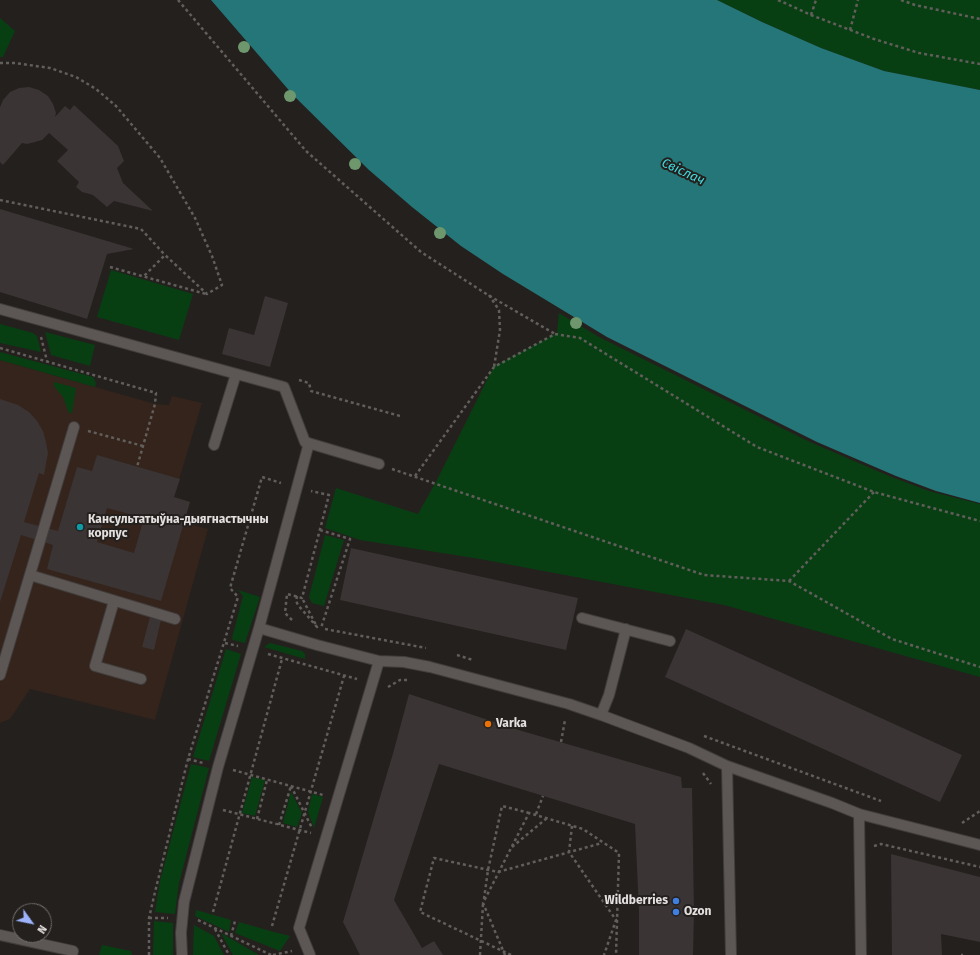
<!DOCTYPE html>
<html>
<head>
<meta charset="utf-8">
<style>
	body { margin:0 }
	#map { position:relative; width:980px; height:955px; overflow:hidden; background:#24201e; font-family:"Fira Sans",sans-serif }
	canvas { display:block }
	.north { position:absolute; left:12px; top:903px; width:40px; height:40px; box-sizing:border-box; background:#24201e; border:1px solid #716d6b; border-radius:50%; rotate:123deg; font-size:11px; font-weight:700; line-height:16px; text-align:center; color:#e4e0df }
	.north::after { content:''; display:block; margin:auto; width:14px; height:18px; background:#9db4fd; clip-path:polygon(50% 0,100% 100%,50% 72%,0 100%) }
</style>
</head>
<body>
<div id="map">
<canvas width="980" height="955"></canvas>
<div class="north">N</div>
</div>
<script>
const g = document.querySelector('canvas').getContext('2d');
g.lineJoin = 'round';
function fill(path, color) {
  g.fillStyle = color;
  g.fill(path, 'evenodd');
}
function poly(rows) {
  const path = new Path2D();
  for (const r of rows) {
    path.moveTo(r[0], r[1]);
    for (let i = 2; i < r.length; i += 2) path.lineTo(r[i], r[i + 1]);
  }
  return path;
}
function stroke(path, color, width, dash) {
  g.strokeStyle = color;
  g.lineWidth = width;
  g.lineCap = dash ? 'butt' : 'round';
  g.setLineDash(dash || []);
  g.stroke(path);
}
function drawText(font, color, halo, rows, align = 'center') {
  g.font = font + ' "Fira Sans",sans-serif';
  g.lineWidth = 4;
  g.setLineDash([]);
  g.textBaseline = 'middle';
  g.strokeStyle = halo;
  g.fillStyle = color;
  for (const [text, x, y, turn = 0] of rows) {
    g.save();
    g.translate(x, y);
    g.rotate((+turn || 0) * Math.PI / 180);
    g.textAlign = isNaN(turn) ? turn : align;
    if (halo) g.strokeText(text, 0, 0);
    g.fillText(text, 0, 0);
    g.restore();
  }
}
fill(poly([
	[0,360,155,404,169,405,172,396,202,403,174,497,190,502,184,522,208,529,155,720,30,689,10,719,0,723]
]), '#34241b');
fill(poly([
	[717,0,980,0,980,90,884,71,821,48,762,22],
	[0,18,15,31,3,57,0,57],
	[111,270,193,294,179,340,97,317],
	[559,313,599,337,810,442,889,476,929,491,980,504,980,677,724,605,480,559,360,540,325,528,336,488,418,514,437,480,494,366,557,333],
	[0,324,33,333,37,336,41,352,0,343],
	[45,332,95,345,90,366,51,355],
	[0,352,93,377,96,383,95,387,0,360],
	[54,382,76,388,72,413,69,413,63,397,54,386],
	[325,535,344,540,324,606,312,603,309,597],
	[238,590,260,597,245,643,233,640,232,638,243,596],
	[270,643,302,651,305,654,305,659,264,647],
	[226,649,241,654,209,761,193,757],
	[191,764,209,768,179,883,175,914,155,912,160,881],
	[252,777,265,780,255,816,242,813],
	[291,792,302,813,297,827,283,823],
	[312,794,323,797,314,828,308,812],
	[196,910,231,920,229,932,195,916],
	[154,921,173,923,173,955,153,955],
	[239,922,274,932,290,936,280,951,235,933],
	[194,925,214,936,224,955,193,955],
	[221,933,259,955,233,955],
	[102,945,131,951,132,955,99,955]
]), '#083f12');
fill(poly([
	[211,0,717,0,762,22,821,48,884,71,980,90,980,503,936,491,896,476,817,442,607,337,503,274,461,246,412,207,369,170,293,95]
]), '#247678');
fill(poly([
	[29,87,39,90,48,96,53,104,56,113,55,117,65,106,70,110,74,105,118,146,124,161,117,168,123,183,153,211,114,201,107,207,93,195,82,192,76,187,79,182,57,161,68,150,49,133,42,140,35,142,27,144,22,143,3,165,0,162,0,107,3,100,10,92,19,88],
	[0,209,134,249,107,254,87,319,0,292],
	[265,296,288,303,270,367,222,354,229,328,254,335],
	[0,399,18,405,29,412,37,421,43,431,46,442,48,453,44,475,39,473,24,522,58,531,77,467,92,471,97,455,180,479,174,497,190,502,161,601,47,569,53,545,21,535,0,602],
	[107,508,144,518,134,553,97,542],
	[351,548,578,598,566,650,340,600],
	[150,617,161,620,154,650,142,647],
	[686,629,962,755,940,802,665,677],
	[409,694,522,731,681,777,682,788,692,788,694,913,693,955,639,955,639,912,635,824,439,764,394,900,422,948,434,941,443,955,360,955,343,922,394,750],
	[891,854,980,877,980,942,941,934,942,955,892,955]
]), '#3a3434');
const minor = poly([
	[0,309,284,387,305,442,379,464],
	[214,445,236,374],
	[30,575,175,619],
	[114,601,95,666,141,679],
	[582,618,670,641],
	[259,628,317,645,379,661,404,662,430,667,569,704,601,715,689,748,727,766,832,803,859,814,980,845],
	[0,675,74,427],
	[601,715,609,695,626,629],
	[727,766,731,955],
	[859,814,861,955],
	[0,935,73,951,72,955],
	[182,955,181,933,184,902,218,767,259,628,309,443],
	[310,955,299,928,379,661]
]);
stroke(minor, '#413d3c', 12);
stroke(poly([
	[178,0,306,151,421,252,488,295,555,334],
	[778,0,811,15,874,39,919,53,980,64],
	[901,0,915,5,980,19],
	[811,15,816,0],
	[850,30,858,0],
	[0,63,15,63,50,68,76,77,96,89,116,106,160,158,195,218,212,256,222,285,207,294,165,255,144,276],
	[0,200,141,229,165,255],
	[110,267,206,294],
	[489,295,499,310,500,330,494,367],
	[41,337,47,361],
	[0,348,156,393,155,404,137,467],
	[299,380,309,383,311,391,400,416],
	[88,431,143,446],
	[392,469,704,575,789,581,892,639,980,667],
	[415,476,494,367,555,334,580,338,757,447,874,492,980,521],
	[320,530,350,539,321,628],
	[789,581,874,492],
	[297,596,296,601,298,605,317,627,302,598],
	[292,620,285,613,287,594,302,598,329,495,311,491],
	[325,629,426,648],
	[225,643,238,646],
	[268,654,357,679],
	[457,655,473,660],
	[388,687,400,680,407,680],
	[704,736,881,801],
	[561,742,565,720],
	[188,759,203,763],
	[233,770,323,795],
	[703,773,711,784],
	[291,786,312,828],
	[223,810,311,833],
	[536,814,543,796],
	[257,819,267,780],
	[962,823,980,811],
	[279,825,291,786],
	[572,826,569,852,616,920,604,955],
	[874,846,881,844,980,867],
	[512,847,547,818],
	[484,899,488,870,502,806,529,813],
	[213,912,282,659],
	[149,918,168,918],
	[198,920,271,955],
	[272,926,344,676],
	[215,929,229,955],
	[231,936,235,921],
	[149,955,149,918,155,892,188,759,238,597,230,588,262,477,281,483],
	[273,955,292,951],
	[480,955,483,904],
	[505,955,483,903,529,813,583,829,619,853,616,955],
	[511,955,420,912,434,858,498,872,602,843],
	[961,955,963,955]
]), '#625e5c', 2.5, [3, 3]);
stroke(minor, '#5c5755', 10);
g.fillStyle = '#6e976e';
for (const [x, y] of [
	[244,47],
	[290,96],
	[355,164],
	[440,233],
	[576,323]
]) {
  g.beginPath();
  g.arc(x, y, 6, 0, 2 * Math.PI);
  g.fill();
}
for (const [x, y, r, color] of [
	[80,527,4,"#0f9aa8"],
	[488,724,4,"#e8710a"],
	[676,901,4,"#3f7fe0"],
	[676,912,4,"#3f7fe0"]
]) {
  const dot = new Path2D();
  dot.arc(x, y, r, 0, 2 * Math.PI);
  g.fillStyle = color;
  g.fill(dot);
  stroke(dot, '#24201e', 1.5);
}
drawText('bold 12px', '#e4e0df', '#24201e', [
	["Кансультатыўна-дыягнастычны",88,520],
	["корпус",88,534],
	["Varka",496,724],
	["Wildberries",668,901,"right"],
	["Ozon",684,912]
], 'left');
drawText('italic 13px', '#40dde1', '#24201e', [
	["Свіслач",683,172,25]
]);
</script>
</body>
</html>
